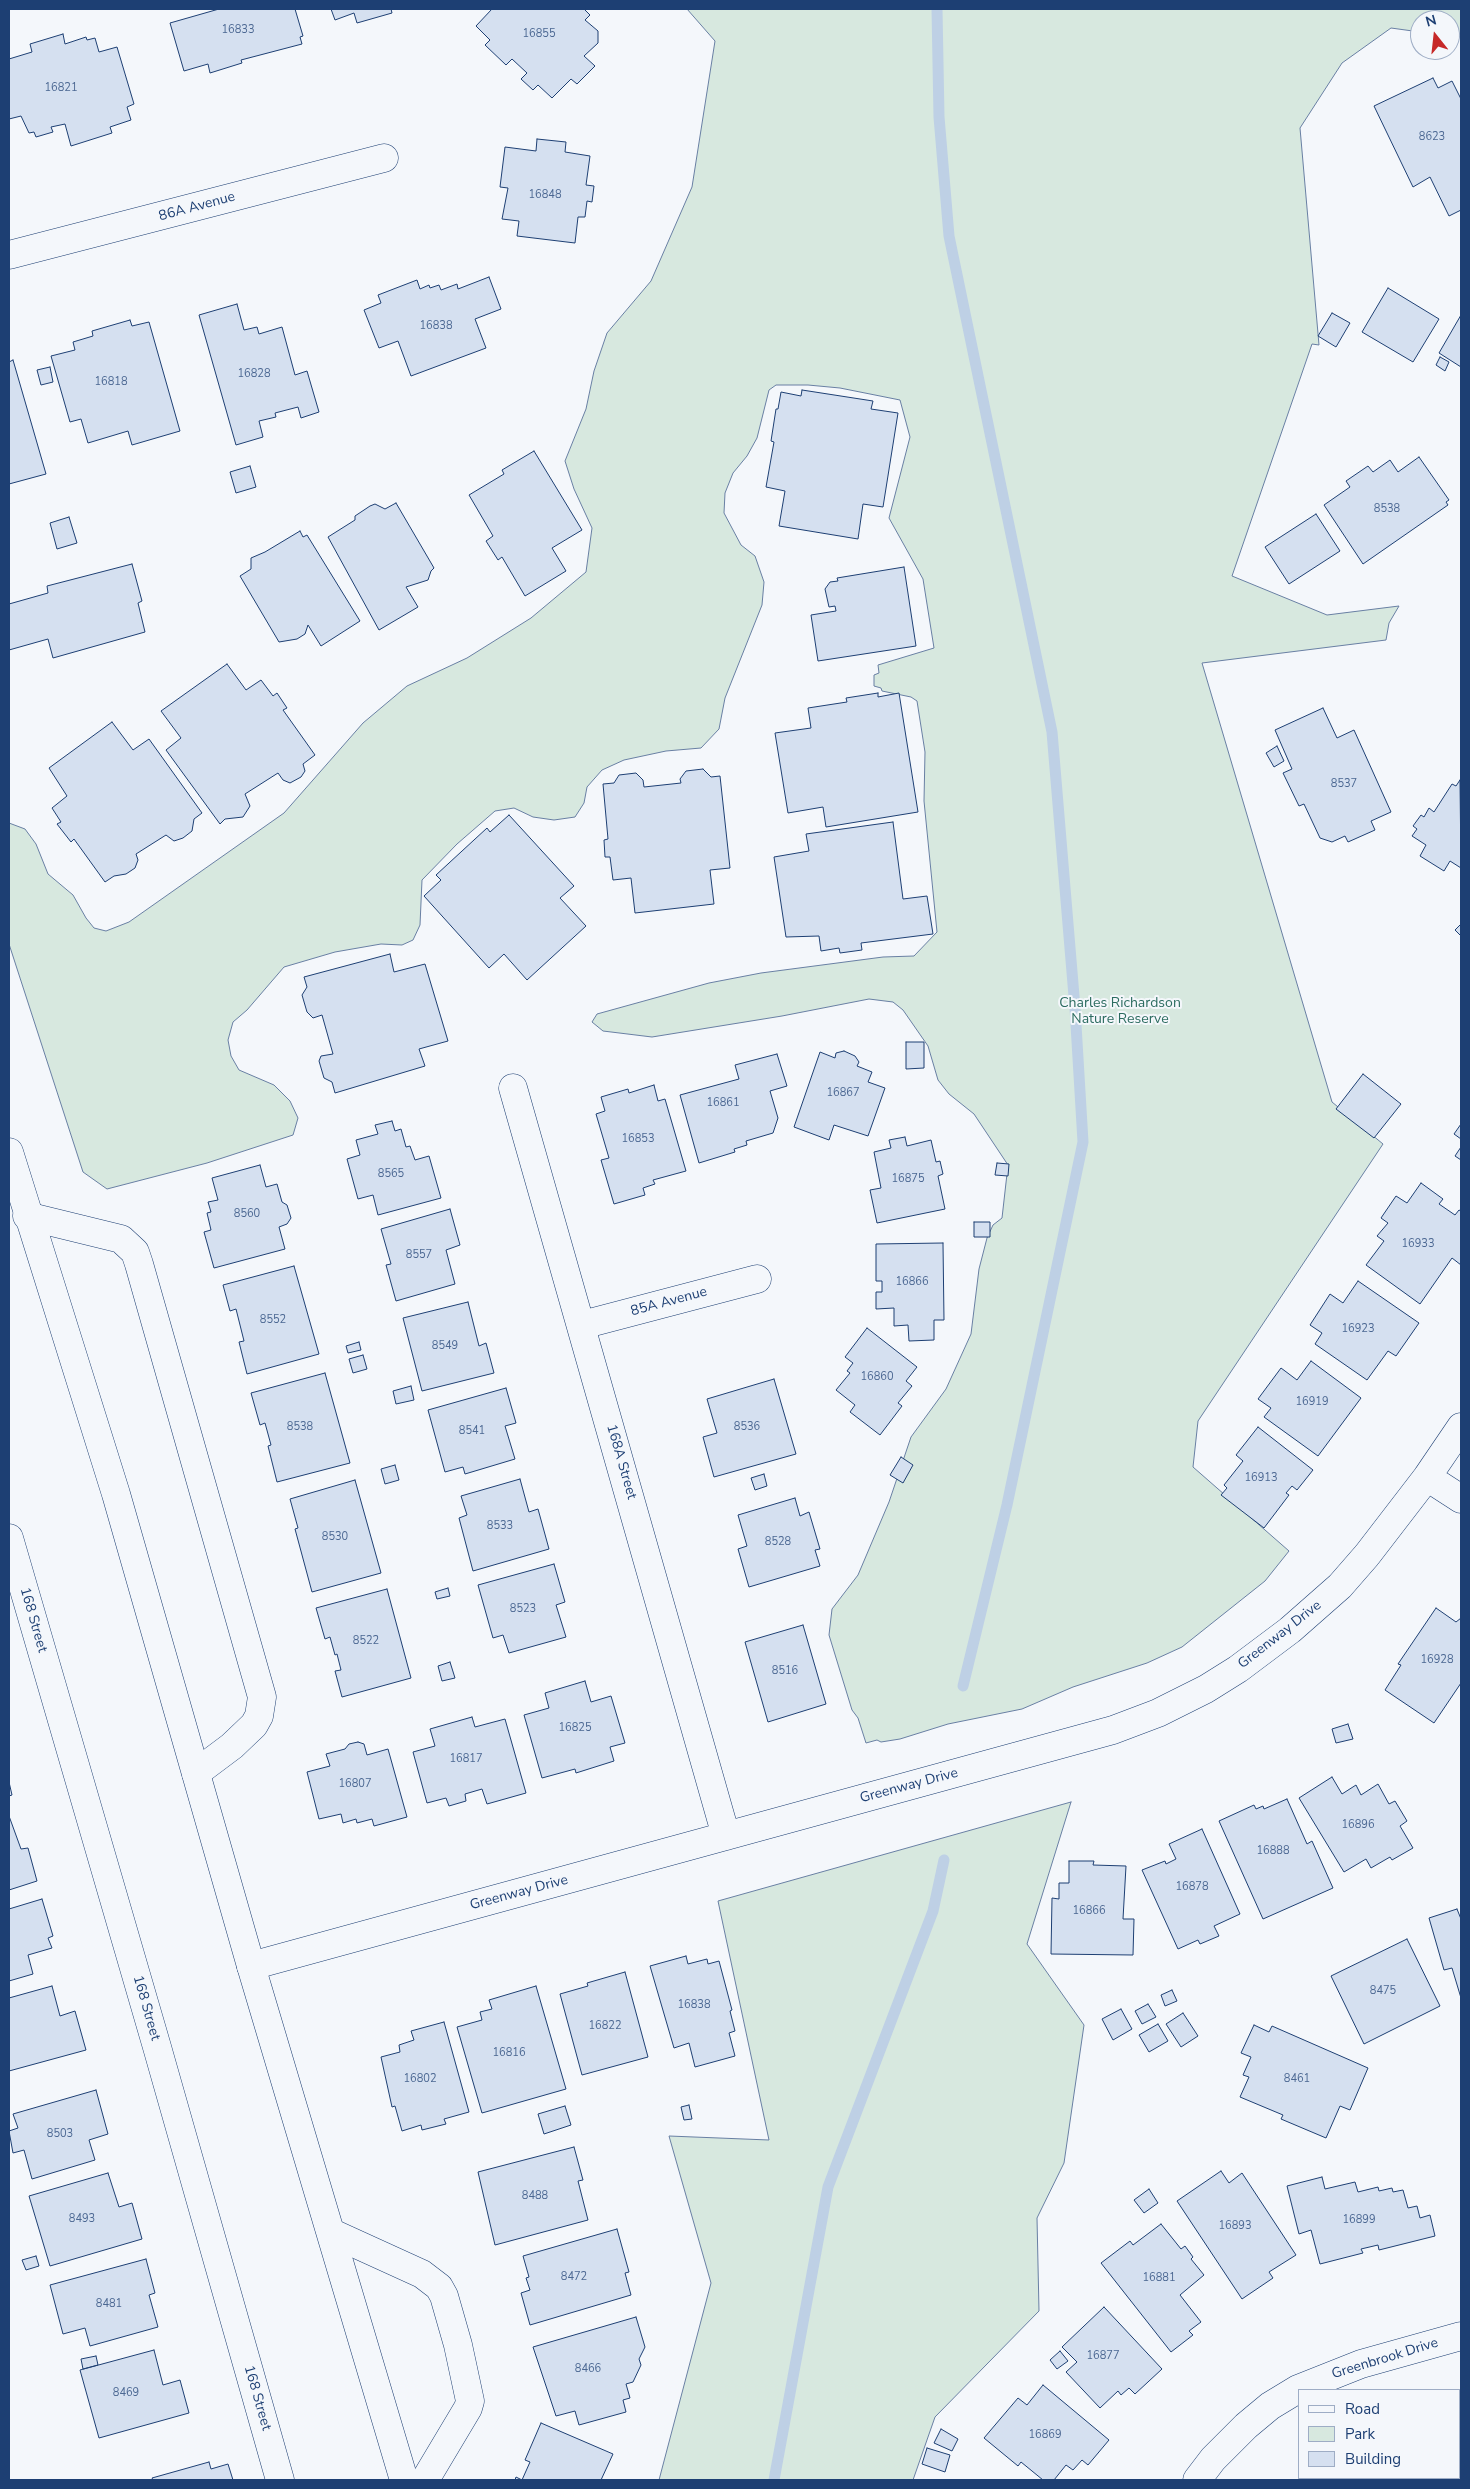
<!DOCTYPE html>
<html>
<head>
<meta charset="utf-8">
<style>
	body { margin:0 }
	#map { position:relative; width:1470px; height:2489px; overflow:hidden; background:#f4f7fb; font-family:"Nunito Sans",sans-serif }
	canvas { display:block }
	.frame { position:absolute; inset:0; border:10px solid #1d3f73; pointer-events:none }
	.legend { position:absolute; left:1298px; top:2389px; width:162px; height:90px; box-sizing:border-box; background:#f4f7fb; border:1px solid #9eadc5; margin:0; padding:6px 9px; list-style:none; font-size:15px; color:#1d3f73 }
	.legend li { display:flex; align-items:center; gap:10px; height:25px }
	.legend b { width:25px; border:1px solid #9eadc5 }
	.north { position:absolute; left:1410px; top:10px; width:50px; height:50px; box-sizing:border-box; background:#f4f7fb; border:1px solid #9eadc5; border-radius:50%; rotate:344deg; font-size:14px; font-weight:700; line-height:20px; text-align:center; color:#1d3f73 }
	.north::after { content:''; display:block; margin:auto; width:18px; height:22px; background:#c62828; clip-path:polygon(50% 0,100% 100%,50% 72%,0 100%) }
</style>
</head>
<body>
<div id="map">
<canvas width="1470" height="2489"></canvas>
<div class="frame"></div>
<ul class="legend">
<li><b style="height:6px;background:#f4f7fb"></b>Road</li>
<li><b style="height:14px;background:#d7e8df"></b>Park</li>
<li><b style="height:14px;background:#d5e0f0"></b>Building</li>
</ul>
<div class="north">N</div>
</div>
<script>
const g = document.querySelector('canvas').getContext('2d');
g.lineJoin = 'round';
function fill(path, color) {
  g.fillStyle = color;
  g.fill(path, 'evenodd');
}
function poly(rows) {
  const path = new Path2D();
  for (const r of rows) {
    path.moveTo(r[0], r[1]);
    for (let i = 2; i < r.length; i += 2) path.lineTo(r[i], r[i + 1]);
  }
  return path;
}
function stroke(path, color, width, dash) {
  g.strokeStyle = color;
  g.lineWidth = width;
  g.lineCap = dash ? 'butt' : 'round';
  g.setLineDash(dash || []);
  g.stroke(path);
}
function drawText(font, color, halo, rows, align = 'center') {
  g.font = font + ' "Nunito Sans",sans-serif';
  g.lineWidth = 4;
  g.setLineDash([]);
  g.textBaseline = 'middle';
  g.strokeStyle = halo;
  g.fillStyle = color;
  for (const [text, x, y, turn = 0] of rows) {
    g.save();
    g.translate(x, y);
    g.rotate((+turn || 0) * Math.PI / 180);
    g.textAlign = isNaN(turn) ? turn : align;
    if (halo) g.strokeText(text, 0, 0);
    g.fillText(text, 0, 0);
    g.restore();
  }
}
const green = poly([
	[687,9,1461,9,1461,37,1450,35,1450,20,1420,20,1420,32,1391,28,1342,63,1300,128,1319,345,1312,344,1232,576,1327,615,1399,606,1389,623,1386,640,1202,663,1332,1102,1383,1144,1198,1421,1193,1467,1289,1551,1265,1581,1182,1647,1147,1663,1073,1687,1022,1709,948,1724,900,1739,881,1742,877,1740,866,1743,858,1718,852,1710,829,1635,832,1609,858,1575,889,1502,911,1437,946,1389,971,1334,979,1269,987,1238,993,1225,1002,1218,1008,1165,974,1114,949,1094,938,1080,928,1046,903,1010,893,1002,869,999,782,1016,652,1037,603,1031,592,1022,597,1014,709,983,761,973,883,957,914,956,937,932,924,801,925,752,917,701,911,697,882,691,881,688,874,686,874,675,879,673,878,665,934,648,923,579,889,518,910,437,900,400,840,388,808,385,776,385,769,390,757,438,747,456,733,473,725,493,724,513,741,545,755,556,764,582,762,605,725,698,719,729,701,748,666,751,624,760,602,770,587,787,584,803,575,817,554,820,533,817,514,808,495,811,457,844,422,880,420,925,413,940,402,945,381,944,335,952,284,967,247,1010,233,1022,228,1040,231,1056,239,1070,274,1085,290,1101,298,1118,293,1135,207,1163,107,1189,83,1172,9,944,9,823,25,829,36,844,48,874,73,895,86,918,94,928,106,931,129,922,284,813,363,723,407,686,467,658,531,618,586,572,592,528,574,489,565,461,586,409,594,371,607,333,651,281,692,187,715,41,687,9],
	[1071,1802,1027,1944,1084,2025,1064,2163,1037,2218,1039,2311,935,2417,913,2480,659,2480,711,2283,669,2136,769,2140,718,1901,1071,1802]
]);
fill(green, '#d7e8df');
stroke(green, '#687fa3', 1);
stroke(poly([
	[937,9,939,117,949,236,1052,732,1075,1008,1083,1142,1007,1505,963,1686],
	[774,2480,828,2187,933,1911,944,1860]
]), '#bed0e5', 11);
const building = poly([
	[219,9,295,9,303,36,300,37,302,44,241,60,242,63,210,73,208,64,184,71,170,23,219,9],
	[331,9,391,9,392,13,357,23,354,13,335,20,331,9],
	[492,9,584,9,590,15,585,20,598,31,598,43,584,56,595,66,577,84,571,79,552,98,538,85,533,90,521,79,527,73,512,59,506,65,485,45,490,40,476,26,492,9],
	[63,34,65,44,86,37,87,40,95,38,99,52,117,47,134,104,127,107,131,120,110,127,112,133,71,146,65,124,51,127,53,132,36,137,34,132,29,133,21,116,9,119,9,59,32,52,30,44,63,34],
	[1433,78,1438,88,1452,81,1461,99,1461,210,1449,216,1430,177,1413,187,1374,106,1433,78],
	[537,139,566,142,565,152,590,156,586,185,594,186,592,202,587,201,585,217,578,217,575,243,517,236,519,221,502,219,508,188,500,187,505,147,536,151,537,139],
	[489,277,501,309,475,319,486,348,411,376,398,341,379,348,364,310,381,303,378,295,417,280,420,289,429,285,430,288,439,285,441,290,457,284,458,289,489,277],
	[1388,288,1439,319,1413,362,1362,332,1388,288],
	[237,304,244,330,257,327,259,334,282,327,295,375,307,371,319,412,301,418,298,407,275,413,276,417,259,421,263,437,236,445,199,315,237,304],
	[1332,313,1350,323,1336,347,1318,336,1332,313],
	[1461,315,1461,367,1439,353,1461,315],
	[130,320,132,326,149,322,180,431,132,445,128,431,88,443,81,419,70,422,51,356,75,350,73,342,93,336,92,331,130,320],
	[1440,357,1449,362,1445,371,1436,365,1440,357],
	[13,360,46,474,9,484,9,362,13,360],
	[50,367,53,382,41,385,37,370,50,367],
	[802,390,873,401,871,409,898,413,883,507,863,504,858,539,779,526,785,491,766,487,774,442,771,441,776,409,778,409,781,392,801,396,802,390],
	[534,451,582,530,552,548,566,571,525,596,502,557,498,560,486,541,493,536,469,495,504,474,502,470,534,451],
	[1419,457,1449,500,1446,502,1448,505,1363,564,1324,505,1350,487,1346,481,1368,466,1373,472,1390,460,1398,472,1419,457],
	[250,466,256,487,236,493,230,472,250,466],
	[396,503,434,568,431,571,428,580,406,587,418,607,379,630,328,537,355,520,355,516,370,506,375,504,385,509,396,503],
	[1316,514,1340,551,1289,584,1265,547,1316,514],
	[69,517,77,543,57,549,50,523,69,517],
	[300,531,303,537,307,535,360,621,321,646,308,625,305,634,297,639,279,642,240,576,251,569,251,558,265,552,300,531],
	[132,564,142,601,138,603,145,632,53,658,48,639,9,650,9,604,48,593,47,586,132,564],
	[904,567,916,646,818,661,811,615,836,611,835,606,829,607,825,589,830,582,838,581,837,578,904,567],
	[227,664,246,690,261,680,273,696,277,693,287,708,283,710,315,755,303,764,305,771,301,777,290,783,283,780,278,773,245,794,250,806,243,817,225,819,220,824,166,750,181,738,161,711,227,664],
	[878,693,878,697,899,693,918,812,826,827,823,807,788,813,775,733,811,728,808,708,847,702,846,698,878,693],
	[1323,708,1337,738,1354,730,1391,812,1371,821,1375,830,1348,842,1345,836,1332,842,1320,838,1304,804,1299,806,1283,773,1292,769,1275,730,1323,708],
	[112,722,133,750,149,739,202,813,194,819,192,831,183,838,174,841,166,835,136,854,138,860,135,868,126,874,114,876,105,882,74,839,71,842,57,824,61,822,52,808,67,796,49,768,112,722],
	[1277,746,1284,761,1274,767,1266,753,1277,746],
	[703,769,711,777,720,776,730,868,710,870,714,904,635,913,631,878,613,880,610,857,605,857,604,840,608,839,603,784,614,783,619,775,636,773,643,780,644,787,681,783,680,779,686,771,703,769],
	[1460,780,1461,868,1450,861,1444,871,1420,856,1426,845,1412,836,1417,829,1413,826,1421,815,1424,817,1429,808,1434,812,1452,784,1456,786,1460,780],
	[509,815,574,886,560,898,586,926,527,980,504,954,489,968,424,896,441,880,436,875,487,828,490,832,509,815],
	[893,822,903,899,927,896,933,934,861,943,862,950,840,953,839,948,821,951,819,936,786,937,774,857,809,851,806,834,893,822],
	[1461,924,1461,936,1455,930,1461,924],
	[390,954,394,972,425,964,448,1041,419,1049,425,1066,335,1093,332,1082,324,1078,319,1061,321,1056,333,1054,322,1015,313,1018,307,1012,302,995,307,987,304,977,390,954],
	[906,1042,924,1042,924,1068,906,1069,906,1042],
	[844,1051,855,1056,859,1062,857,1066,872,1072,868,1082,885,1088,868,1136,834,1125,829,1140,794,1127,820,1052,835,1058,836,1053,844,1051],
	[777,1054,787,1086,770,1091,778,1118,773,1133,746,1141,747,1145,734,1149,735,1152,699,1163,680,1095,739,1079,735,1065,777,1054],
	[1363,1074,1401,1104,1374,1138,1336,1109,1363,1074],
	[654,1085,658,1101,665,1099,686,1171,653,1180,655,1184,643,1188,645,1195,614,1204,601,1160,609,1158,596,1114,605,1111,601,1097,628,1089,629,1093,654,1085],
	[392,1121,395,1131,401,1129,406,1147,410,1146,415,1160,429,1156,441,1198,378,1215,373,1195,358,1199,347,1159,360,1155,356,1140,378,1134,375,1125,392,1121],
	[1461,1124,1461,1139,1454,1134,1461,1124],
	[905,1137,907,1146,931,1140,936,1162,940,1161,943,1174,938,1176,945,1209,877,1223,870,1190,881,1188,874,1152,891,1148,889,1140,905,1137],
	[1461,1147,1461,1160,1455,1156,1461,1147],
	[997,1163,1009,1164,1008,1176,995,1175,997,1163],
	[260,1165,266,1187,277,1184,282,1202,287,1205,291,1218,287,1224,279,1227,285,1249,214,1268,204,1232,211,1230,207,1213,211,1212,208,1202,218,1200,212,1178,260,1165],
	[1421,1183,1443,1199,1439,1204,1455,1215,1459,1210,1461,1211,1461,1265,1452,1258,1420,1304,1366,1265,1384,1241,1377,1236,1388,1223,1381,1218,1396,1196,1407,1203,1421,1183],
	[450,1209,460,1245,446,1250,455,1284,396,1301,386,1265,391,1264,381,1229,450,1209],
	[974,1222,990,1222,990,1237,974,1237,974,1222],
	[943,1243,944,1320,934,1320,934,1340,909,1341,908,1325,894,1326,894,1308,876,1309,876,1292,882,1292,882,1281,876,1281,876,1244,943,1243],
	[294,1266,319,1354,247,1374,239,1342,244,1341,236,1309,230,1311,223,1285,294,1266],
	[1358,1281,1419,1323,1396,1356,1388,1351,1367,1380,1315,1344,1322,1333,1310,1325,1330,1294,1343,1303,1358,1281],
	[468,1302,479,1346,486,1343,494,1373,422,1391,403,1318,468,1302],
	[867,1328,917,1367,906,1381,912,1386,898,1403,902,1406,880,1435,850,1412,855,1405,836,1390,850,1373,847,1371,853,1363,845,1357,867,1328],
	[359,1342,361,1350,348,1353,346,1346,359,1342],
	[363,1355,367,1369,353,1373,349,1359,363,1355],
	[1311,1361,1361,1398,1318,1456,1264,1417,1271,1408,1258,1399,1281,1368,1297,1380,1311,1361],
	[325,1373,350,1463,277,1482,268,1446,271,1445,265,1423,260,1425,251,1393,325,1373],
	[774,1379,796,1454,714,1477,703,1437,717,1433,707,1399,774,1379],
	[411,1386,414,1400,396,1404,393,1391,411,1386],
	[506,1388,516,1423,505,1426,515,1459,465,1474,463,1467,445,1472,428,1410,506,1388],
	[1258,1427,1313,1470,1297,1490,1292,1486,1286,1493,1289,1495,1264,1528,1221,1495,1227,1488,1224,1485,1243,1461,1236,1455,1258,1427],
	[901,1457,913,1465,903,1483,890,1475,901,1457],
	[395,1465,399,1480,385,1484,381,1469,395,1465],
	[764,1474,767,1486,755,1490,751,1478,764,1474],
	[520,1479,529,1512,538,1509,549,1549,473,1571,459,1518,467,1515,461,1496,520,1479],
	[355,1480,381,1573,312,1592,295,1529,298,1528,290,1499,355,1480],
	[795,1498,800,1516,809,1512,820,1549,815,1550,820,1566,749,1587,738,1549,747,1546,738,1515,795,1498],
	[554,1564,565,1602,556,1605,566,1637,509,1653,503,1635,493,1638,478,1585,554,1564],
	[448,1588,450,1596,437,1599,435,1592,448,1588],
	[387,1589,411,1678,342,1697,335,1671,341,1670,337,1654,335,1655,330,1637,325,1639,316,1608,387,1589],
	[1436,1608,1456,1622,1461,1618,1461,1683,1434,1723,1385,1690,1401,1665,1398,1664,1436,1608],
	[803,1625,826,1704,768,1722,745,1642,803,1625],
	[450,1662,455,1678,442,1681,438,1666,450,1662],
	[585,1681,591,1702,611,1696,625,1743,610,1747,614,1761,576,1773,575,1769,542,1778,524,1715,549,1708,545,1693,585,1681],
	[472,1717,475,1727,505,1719,526,1793,487,1804,482,1789,465,1794,466,1801,449,1806,446,1798,427,1803,413,1752,435,1746,430,1729,472,1717],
	[1348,1724,1353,1739,1336,1743,1332,1729,1348,1724],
	[358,1742,364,1744,367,1755,388,1749,407,1817,374,1826,372,1819,357,1823,356,1819,343,1823,341,1814,319,1819,307,1772,330,1766,326,1754,345,1749,349,1744,358,1742],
	[1332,1777,1342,1794,1356,1785,1361,1795,1378,1784,1389,1804,1395,1801,1407,1821,1400,1826,1413,1848,1392,1860,1390,1857,1371,1868,1366,1859,1344,1872,1299,1798,1332,1777],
	[9,1782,12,1795,9,1796,9,1782],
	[1287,1799,1307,1844,1312,1841,1333,1888,1263,1919,1219,1821,1254,1805,1256,1809,1263,1806,1264,1809,1287,1799],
	[9,1816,21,1849,28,1848,37,1881,9,1890,9,1816],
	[1202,1829,1240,1914,1214,1926,1219,1936,1200,1944,1198,1940,1178,1949,1142,1870,1165,1861,1166,1864,1176,1859,1169,1844,1202,1829],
	[1069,1861,1094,1861,1093,1865,1126,1866,1123,1919,1134,1919,1133,1955,1051,1954,1052,1898,1059,1899,1059,1883,1069,1883,1069,1861],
	[42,1899,53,1936,48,1938,52,1948,28,1955,33,1974,9,1981,9,1909,42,1899],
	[1457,1909,1461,1919,1461,1998,1452,1968,1444,1970,1429,1918,1457,1909],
	[1407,1939,1440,2006,1364,2044,1331,1976,1407,1939],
	[686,1956,688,1964,707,1959,708,1964,719,1961,732,2010,730,2011,735,2031,729,2033,735,2056,695,2067,689,2043,674,2048,650,1966,686,1956],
	[625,1972,648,2057,582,2075,560,1994,588,1986,587,1983,625,1972],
	[52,1986,60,2016,75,2011,86,2050,9,2071,9,1998,52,1986],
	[536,1986,566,2089,482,2113,457,2027,482,2020,480,2012,492,2009,489,2000,536,1986],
	[1172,1990,1177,2001,1165,2006,1161,1995,1172,1990],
	[1148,2004,1156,2017,1142,2024,1135,2011,1148,2004],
	[1121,2009,1132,2029,1113,2040,1102,2019,1121,2009],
	[1183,2013,1198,2036,1181,2047,1166,2024,1183,2013],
	[444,2022,469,2112,444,2119,446,2124,422,2130,421,2125,402,2131,395,2106,392,2107,381,2057,400,2052,399,2045,414,2040,411,2031,444,2022],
	[1158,2024,1168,2041,1149,2052,1139,2035,1158,2024],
	[1254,2025,1269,2032,1272,2026,1368,2068,1350,2110,1340,2106,1326,2138,1281,2119,1283,2115,1240,2097,1249,2077,1243,2075,1251,2057,1241,2053,1254,2025],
	[96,2090,108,2134,89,2140,95,2160,32,2179,24,2150,13,2153,9,2131,18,2128,13,2114,96,2090],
	[689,2105,692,2119,684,2120,681,2107,689,2105],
	[565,2106,571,2125,544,2134,538,2114,565,2106],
	[574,2147,583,2180,578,2181,588,2220,495,2245,478,2172,574,2147],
	[1221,2171,1229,2183,1242,2173,1296,2255,1269,2272,1273,2278,1242,2299,1177,2201,1221,2171],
	[108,2173,119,2207,132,2203,142,2239,50,2266,29,2196,108,2173],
	[1322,2177,1325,2189,1355,2182,1358,2192,1378,2187,1379,2191,1392,2188,1393,2192,1403,2190,1408,2208,1417,2206,1420,2218,1430,2215,1435,2236,1379,2250,1378,2245,1361,2249,1363,2253,1320,2264,1311,2230,1299,2234,1287,2186,1322,2177],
	[1149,2189,1158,2203,1144,2213,1134,2200,1149,2189],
	[1161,2224,1181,2249,1185,2246,1193,2257,1191,2259,1204,2275,1180,2295,1201,2322,1189,2331,1193,2335,1171,2352,1101,2263,1130,2241,1133,2245,1161,2224],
	[617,2229,629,2272,625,2273,631,2295,530,2325,521,2293,530,2290,526,2278,529,2277,523,2256,617,2229],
	[36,2256,39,2266,26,2270,22,2260,36,2256],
	[146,2259,155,2293,149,2295,158,2327,90,2346,85,2328,63,2334,50,2285,146,2259],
	[1104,2307,1162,2369,1135,2394,1129,2388,1121,2395,1118,2391,1100,2408,1066,2372,1077,2362,1062,2347,1104,2307],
	[636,2317,645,2347,639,2359,641,2365,633,2382,626,2384,630,2398,623,2400,626,2412,579,2425,575,2411,556,2416,533,2347,636,2317],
	[154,2350,163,2385,180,2380,189,2413,99,2438,80,2370,154,2350],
	[1060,2351,1068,2361,1057,2369,1050,2360,1060,2351],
	[96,2356,98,2365,83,2369,81,2359,96,2356],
	[1043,2385,1109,2440,1088,2465,1082,2460,1073,2470,1066,2465,1054,2480,1043,2480,1021,2462,1018,2466,984,2438,1018,2398,1027,2405,1043,2385],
	[541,2423,613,2454,601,2480,515,2480,516,2477,522,2480,530,2462,525,2460,541,2423],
	[941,2429,958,2439,952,2451,934,2443,941,2429],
	[927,2448,950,2455,945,2472,922,2464,927,2448],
	[209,2462,211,2469,228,2464,233,2480,153,2480,152,2478,209,2462],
	[1376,2478,1456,2478,1456,2480,1376,2480,1376,2478]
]);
fill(building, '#d5e0f0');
stroke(building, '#1d3f73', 1);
const street = poly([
	[9,255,384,158],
	[513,1088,726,1836],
	[27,1216,121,1239,135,1252,139,1264,262,1697,259,1716,254,1725,232,1746,196,1773],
	[582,1325,757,1279],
	[1427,1477,1461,1499],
	[9,1538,157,2047,280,2480],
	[251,1966,1113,1730,1158,1713,1206,1689,1238,1669,1290,1630,1340,1586,1367,1555,1427,1477,1461,1427],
	[332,2233,422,2274,439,2287,444,2296,458,2345,470,2401,468,2408,425,2480],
	[1197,2480,1213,2459,1246,2426,1270,2406,1298,2389,1361,2364,1461,2336]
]);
const secondary = poly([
	[9,1152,116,1494,251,1966,404,2480]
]);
stroke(street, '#1d3f73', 29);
stroke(secondary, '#1d3f73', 29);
stroke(street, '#f4f7fb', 28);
stroke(secondary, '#f4f7fb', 28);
drawText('11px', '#4b6792', null, [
	["16833",238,30],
	["16855",539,34],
	["16821",61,88],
	["8623",1432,137],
	["16848",545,195],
	["16838",436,326],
	["16828",254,374],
	["16818",111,382],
	["8538",1387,509],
	["8537",1344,784],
	["16867",843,1093],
	["16861",723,1103],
	["16853",638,1139],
	["8565",391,1174],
	["16875",908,1179],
	["8560",247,1214],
	["16933",1418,1244],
	["8557",419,1255],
	["16866",912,1282],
	["8552",273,1320],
	["16923",1358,1329],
	["8549",445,1346],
	["16860",877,1377],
	["16919",1312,1402],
	["8538",300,1427],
	["8536",747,1427],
	["8541",472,1431],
	["16913",1261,1478],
	["8533",500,1526],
	["8530",335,1537],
	["8528",778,1542],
	["8523",523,1609],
	["8522",366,1641],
	["16928",1437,1660],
	["8516",785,1671],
	["16825",575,1728],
	["16817",466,1759],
	["16807",355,1784],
	["16896",1358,1825],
	["16888",1273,1851],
	["16878",1192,1887],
	["16866",1089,1911],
	["8475",1383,1991],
	["16838",694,2005],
	["16822",605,2026],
	["16816",509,2053],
	["16802",420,2079],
	["8461",1297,2079],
	["8503",60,2134],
	["8488",535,2196],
	["8493",82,2219],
	["16899",1359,2220],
	["16893",1235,2226],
	["8472",574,2277],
	["16881",1159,2278],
	["8481",109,2304],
	["16877",1103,2356],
	["8466",588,2369],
	["8469",126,2393],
	["16869",1045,2435]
]);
drawText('14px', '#1d3f73', '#f4f7fb', [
	["86A Avenue",197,207,-15],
	["85A Avenue",669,1302,-15],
	["168A Street",621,1462,74],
	["168 Street",33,1620,74],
	["Greenway Drive",1280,1635,-38],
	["Greenway Drive",909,1786,-15],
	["Greenway Drive",519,1893,-15],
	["168 Street",146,2008,74],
	["Greenbrook Drive",1385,2359,-17],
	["168 Street",257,2398,74]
]);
drawText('14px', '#2c6c60', '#f4f7fb', [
	["Charles Richardson",1120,1004],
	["Nature Reserve",1120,1020]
]);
</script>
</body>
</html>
